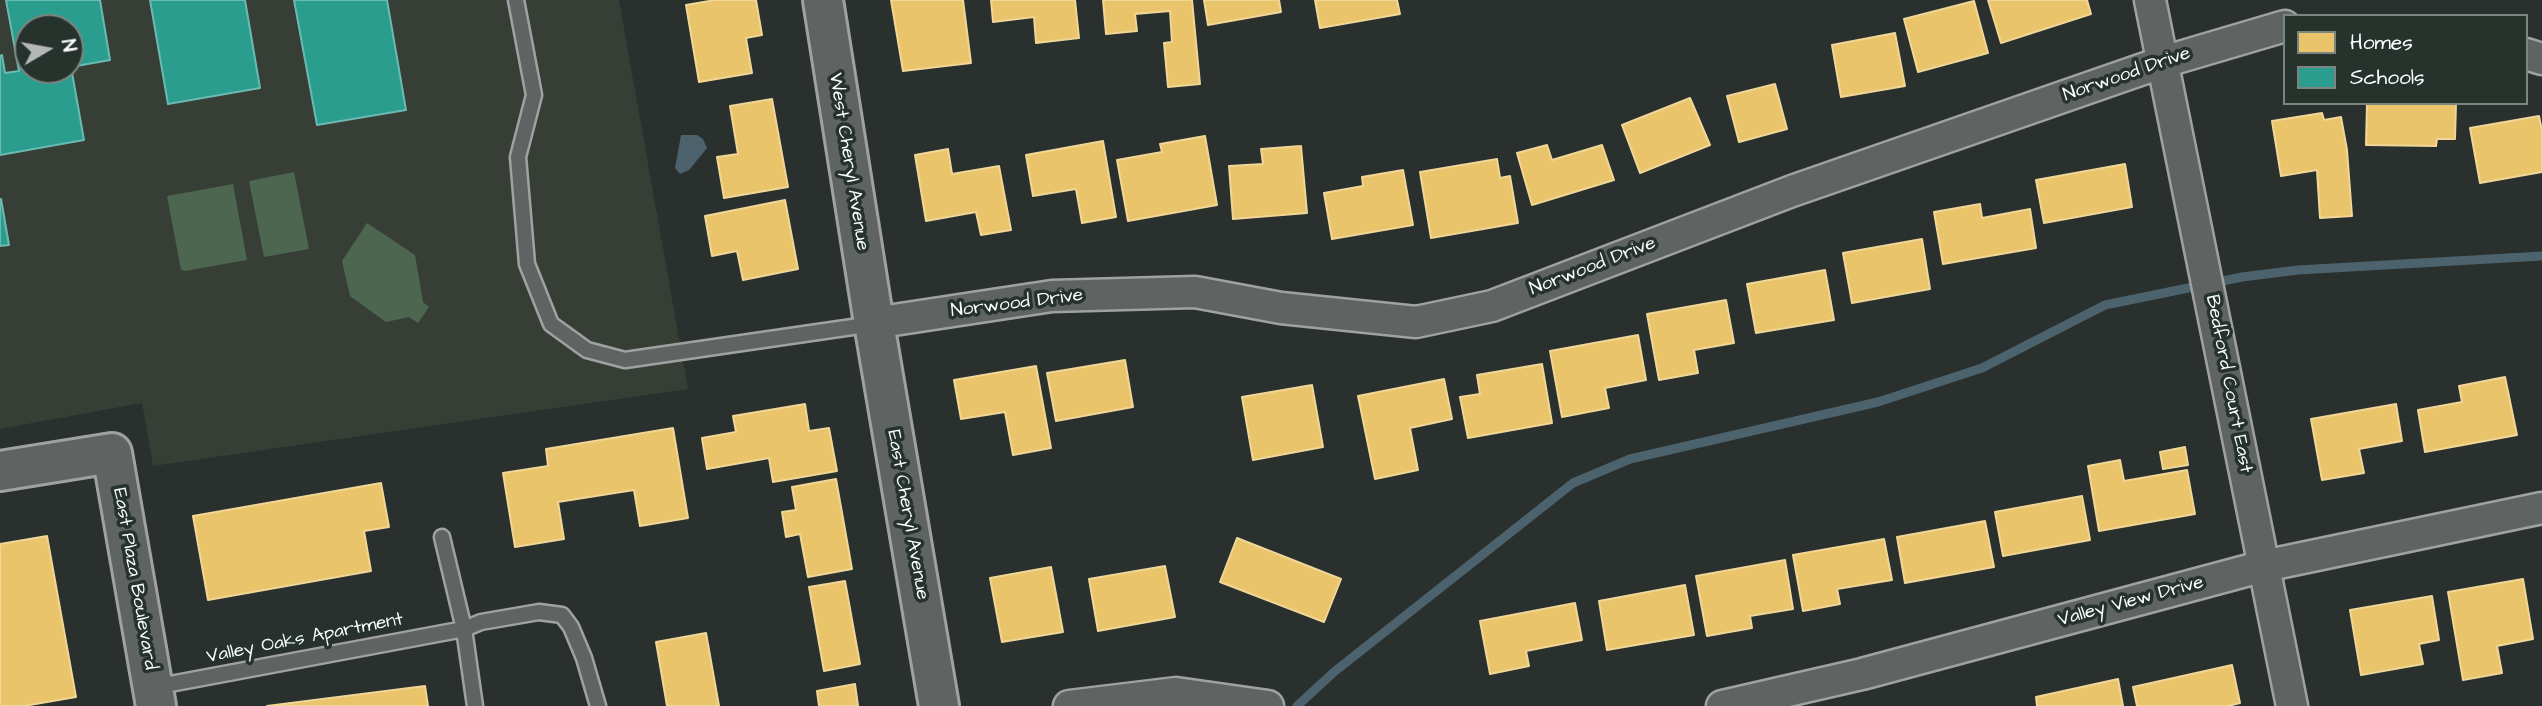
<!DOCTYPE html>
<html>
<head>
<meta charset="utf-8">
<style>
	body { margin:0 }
	#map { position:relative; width:2542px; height:706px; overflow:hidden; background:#29302d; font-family:"Architects Daughter",sans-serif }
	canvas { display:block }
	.legend { position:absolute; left:2283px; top:14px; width:245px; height:91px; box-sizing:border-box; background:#26332d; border:2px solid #7d8581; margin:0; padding:9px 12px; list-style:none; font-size:21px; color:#fff }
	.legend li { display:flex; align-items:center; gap:14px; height:35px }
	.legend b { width:35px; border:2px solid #7d8581 }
	.north { position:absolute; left:14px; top:14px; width:70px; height:70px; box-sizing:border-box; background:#26332d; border:2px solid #7d8581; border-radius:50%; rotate:80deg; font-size:19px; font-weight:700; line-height:28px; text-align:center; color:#fff }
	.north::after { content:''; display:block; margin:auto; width:24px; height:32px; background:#b4b7b6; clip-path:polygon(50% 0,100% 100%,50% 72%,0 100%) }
</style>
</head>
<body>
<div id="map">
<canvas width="2542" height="706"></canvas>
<ul class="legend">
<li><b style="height:19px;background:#e9c46a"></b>Homes</li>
<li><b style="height:19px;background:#2a9d8f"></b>Schools</li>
</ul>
<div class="north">N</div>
</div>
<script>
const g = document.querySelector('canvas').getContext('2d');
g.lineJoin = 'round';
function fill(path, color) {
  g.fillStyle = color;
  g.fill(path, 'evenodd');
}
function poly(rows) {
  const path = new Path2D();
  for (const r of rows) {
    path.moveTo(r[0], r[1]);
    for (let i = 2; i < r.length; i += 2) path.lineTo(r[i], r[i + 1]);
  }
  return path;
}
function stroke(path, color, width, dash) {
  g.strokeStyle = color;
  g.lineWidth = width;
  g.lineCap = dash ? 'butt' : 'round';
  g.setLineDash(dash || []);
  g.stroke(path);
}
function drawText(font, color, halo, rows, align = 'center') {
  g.font = font + ' "Architects Daughter",sans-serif';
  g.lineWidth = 7;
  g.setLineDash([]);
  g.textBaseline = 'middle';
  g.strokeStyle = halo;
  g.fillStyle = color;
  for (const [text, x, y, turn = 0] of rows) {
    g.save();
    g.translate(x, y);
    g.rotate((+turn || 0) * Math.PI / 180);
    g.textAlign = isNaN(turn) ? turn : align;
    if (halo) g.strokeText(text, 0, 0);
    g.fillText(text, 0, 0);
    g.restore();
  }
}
fill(poly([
	[0,0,619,0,688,389,153,466,142,403,0,429],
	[28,28,70,28,70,70,28,70]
]), '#373e36');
fill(poly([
	[294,172,309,249,264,257,249,181],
	[233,184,247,260,185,271,181,270,167,196],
	[367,223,415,255,423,302,429,307,418,323,409,317,386,322,350,296,342,261]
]), '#4c6650');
fill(poly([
	[681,135,697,135,703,139,707,148,689,170,680,174,675,168]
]), '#4c636e');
const homes = poly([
	[715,0,756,0,762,35,746,38,752,73,699,82,686,5,715,0],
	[891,0,963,0,971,63,903,71,891,0],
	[991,0,1075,0,1079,38,1036,43,1034,17,993,22,991,0],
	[1103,0,1192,0,1200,84,1168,87,1164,43,1172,42,1170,11,1135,14,1137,31,1106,34,1103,0],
	[1204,0,1279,0,1281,12,1208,25,1204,0],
	[1315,0,1397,0,1400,14,1320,28,1315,0],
	[1988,0,2087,0,2091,14,2001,43,1988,0],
	[1974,1,1988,53,1918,72,1904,19,1974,1],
	[1895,33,1905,86,1841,97,1832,45,1895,33],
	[1775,84,1787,129,1739,142,1727,96,1775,84],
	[1690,98,1710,145,1640,173,1622,125,1690,98],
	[772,99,788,187,724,198,717,157,738,154,730,106,772,99],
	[2367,103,2456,103,2455,139,2437,139,2436,146,2366,145,2367,103],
	[2322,113,2324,120,2341,117,2347,150,2352,216,2320,218,2317,170,2281,176,2272,121,2322,113],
	[2539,116,2542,131,2542,172,2480,183,2470,128,2539,116],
	[1205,136,1217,205,1128,221,1117,160,1162,152,1160,144,1205,136],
	[1103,141,1116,217,1082,223,1076,189,1033,196,1026,155,1103,141],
	[1547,145,1552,160,1602,145,1614,180,1532,205,1517,153,1547,145],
	[1301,146,1307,213,1233,219,1229,166,1263,164,1261,149,1301,146],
	[948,149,952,174,999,166,1011,230,981,235,976,212,926,221,915,155,948,149],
	[1497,159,1500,178,1510,176,1518,223,1431,238,1420,172,1497,159],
	[2125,164,2132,207,2044,223,2036,180,2125,164],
	[1403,170,1413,225,1332,239,1324,193,1363,186,1362,177,1403,170],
	[785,200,798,269,743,280,737,251,712,256,705,216,785,200],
	[1980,204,1982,218,2030,209,2036,248,1943,264,1934,212,1980,204],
	[1922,239,1930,289,1852,303,1843,253,1922,239],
	[1825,270,1834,320,1756,333,1747,284,1825,270],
	[1726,300,1734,343,1694,350,1698,373,1659,380,1647,314,1726,300],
	[1638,335,1646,380,1605,388,1609,408,1562,417,1550,351,1638,335],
	[1125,360,1133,407,1056,421,1047,373,1125,360],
	[1542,364,1552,423,1468,438,1460,397,1480,394,1477,375,1542,364],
	[1036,366,1051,448,1013,455,1005,412,961,419,954,380,1036,366],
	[2505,377,2517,435,2425,452,2418,410,2462,402,2459,386,2505,377],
	[1444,379,1452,419,1410,428,1418,470,1375,479,1358,396,1444,379],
	[1312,385,1323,447,1253,460,1242,397,1312,385],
	[805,404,809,431,829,428,837,471,773,482,769,458,707,469,702,438,736,432,733,416,805,404],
	[2396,404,2402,441,2359,449,2364,473,2322,480,2311,419,2396,404],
	[673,428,688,518,640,526,634,490,558,502,564,539,515,547,503,473,548,466,546,449,673,428],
	[2185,447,2188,465,2163,469,2160,452,2185,447],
	[2120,460,2124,481,2187,470,2195,514,2099,531,2088,466,2120,460],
	[836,479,852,569,808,577,800,534,786,537,782,512,796,510,792,487,836,479],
	[381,483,389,527,364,531,371,571,208,600,193,516,381,483],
	[2082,496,2090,540,2003,556,1995,512,2082,496],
	[1985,521,1994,567,1905,583,1897,537,1985,521],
	[47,536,76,697,24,706,0,706,0,544,47,536],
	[1237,538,1341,579,1324,622,1220,582,1237,538],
	[1884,539,1892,580,1837,589,1840,604,1803,611,1793,555,1884,539],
	[1785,560,1793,609,1750,616,1752,628,1707,636,1696,576,1785,560],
	[1165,566,1175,617,1098,631,1089,579,1165,566],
	[1051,567,1063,632,1002,642,990,578,1051,567],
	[2523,579,2533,639,2497,646,2502,673,2463,680,2448,592,2523,579],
	[845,581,860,664,824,671,809,587,845,581],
	[1685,585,1694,635,1607,650,1599,601,1685,585],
	[2432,596,2439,640,2419,644,2423,664,2361,675,2350,610,2432,596],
	[1575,603,1582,640,1526,651,1529,666,1490,674,1480,621,1575,603],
	[706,633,719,706,667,706,656,642,706,633],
	[2232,665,2240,703,2228,706,2137,706,2133,687,2232,665],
	[2118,679,2123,706,2037,706,2036,697,2118,679],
	[855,684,858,706,819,706,817,691,855,684],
	[425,686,428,706,267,706,425,686]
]);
fill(homes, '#e9c46a');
stroke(homes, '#f0d697', 2);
const schools = poly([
	[6,0,100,0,110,60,71,67,84,140,0,155,0,56,2,55,5,73,19,71,6,0],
	[28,28,70,28,70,70,28,70,28,28],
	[150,0,245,0,260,88,168,104,150,0],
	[294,0,387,0,406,110,317,125,294,0],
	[1,199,9,245,0,246,0,200,1,199]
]);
fill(schools, '#2a9d8f');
stroke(schools, '#6abab1', 2);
stroke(poly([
	[1297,706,1334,672,1573,483,1630,459,1878,402,1982,368,2105,305,2242,277,2298,270,2542,256]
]), '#4c636e', 9);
const lane = poly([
	[516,0,534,95,518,157,527,264,551,324,587,350,625,360,873,324],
	[154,687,464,629,442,537],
	[475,706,464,629,481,622,539,612,562,615,571,627,584,658,598,706]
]);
const street = poly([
	[2150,0,2292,706],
	[2526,54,2542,59],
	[874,323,1052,296,1195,292,1281,308,1416,322,1492,306,1792,191,2163,62,2285,26],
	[1069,706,1176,693,1268,706],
	[1722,706,1862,674,2264,566,2542,508]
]);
const secondary = poly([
	[823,0,874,323,939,706],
	[0,471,112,453,156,706]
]);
stroke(lane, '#9fa2a0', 19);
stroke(street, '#9fa2a0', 35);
stroke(secondary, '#9fa2a0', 44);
stroke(lane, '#5f6362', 14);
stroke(street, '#5f6362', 30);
stroke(secondary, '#5f6362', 38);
drawText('19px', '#fff', '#26332d', [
	["Norwood Drive",2127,75,-19],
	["West Cheryl Avenue",848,162,81],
	["Norwood Drive",1593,267,-21],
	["Norwood Drive",1017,304,-7],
	["Bedford Court East",2228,384,79],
	["East Cheryl Avenue",907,515,80],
	["East Plaza Boulevard",134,579,80],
	["Valley View Drive",2131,602,-15],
	["Valley Oaks Apartment",305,639,-11]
]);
</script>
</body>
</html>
